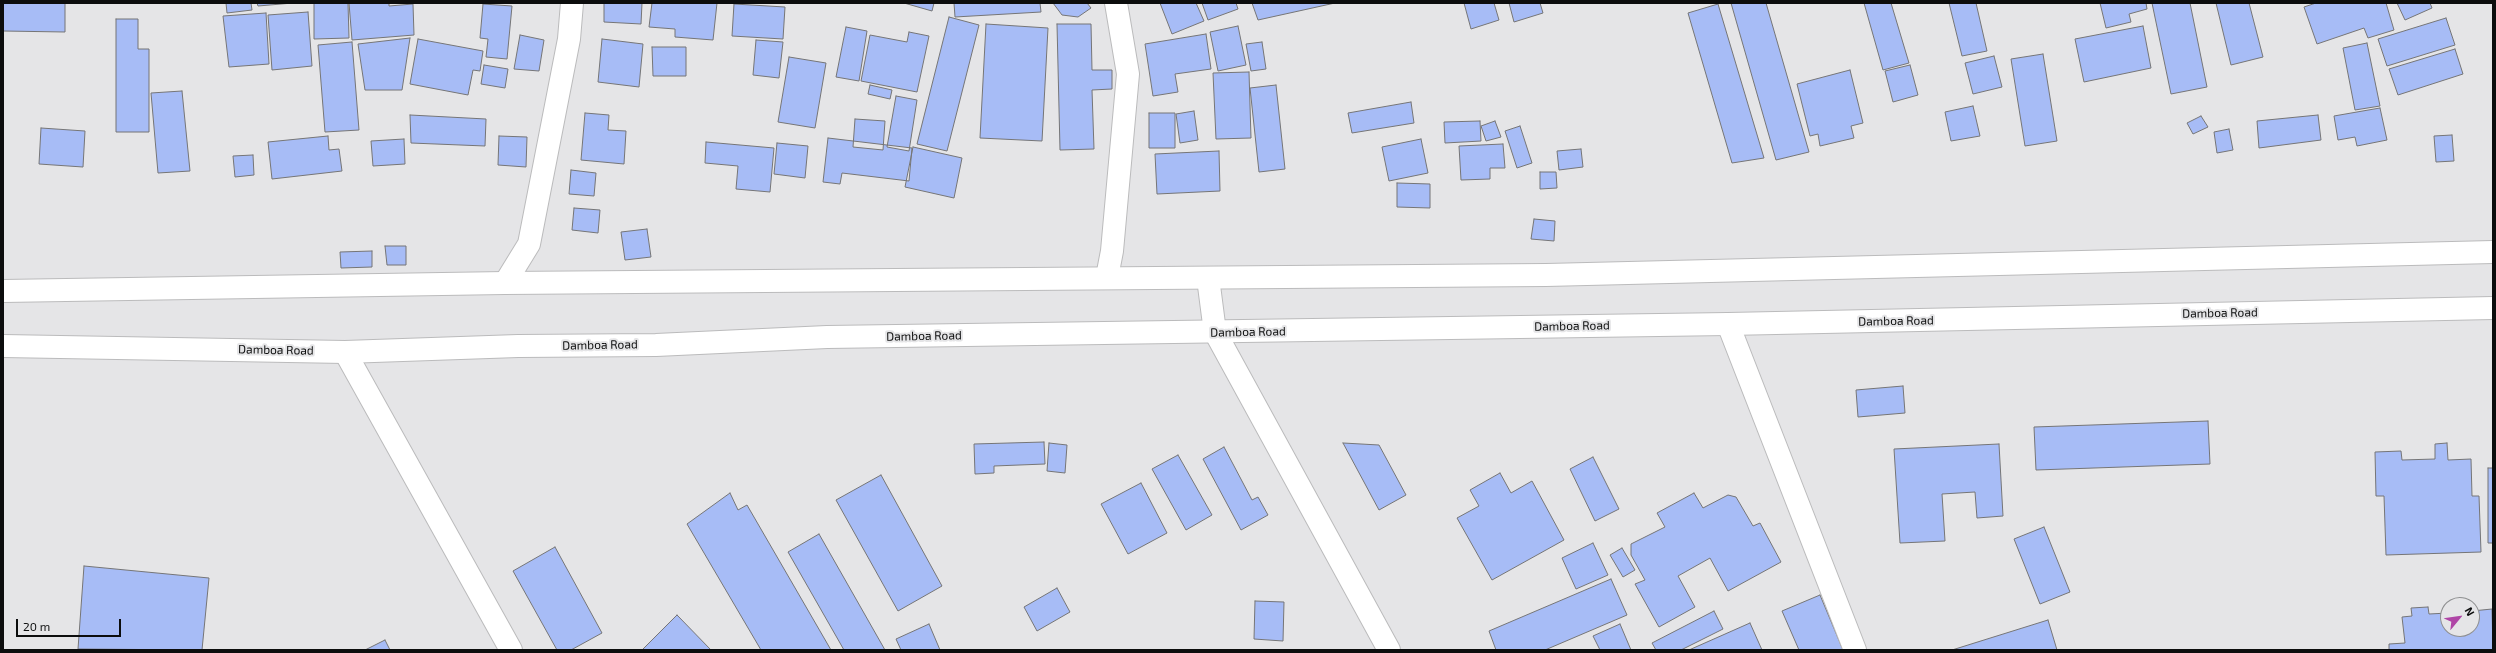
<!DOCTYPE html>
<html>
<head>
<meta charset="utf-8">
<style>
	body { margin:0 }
	#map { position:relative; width:2496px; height:653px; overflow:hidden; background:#e5e5e7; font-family:"Exo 2",sans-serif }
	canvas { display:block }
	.frame { position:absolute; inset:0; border:4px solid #0c0d0d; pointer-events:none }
	.north { position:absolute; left:2440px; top:597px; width:40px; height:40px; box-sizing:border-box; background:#e5e5e7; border:1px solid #8e8f90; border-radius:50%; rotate:61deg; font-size:11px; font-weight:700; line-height:16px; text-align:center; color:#0c0d0d }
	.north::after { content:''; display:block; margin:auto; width:14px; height:18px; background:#af45a6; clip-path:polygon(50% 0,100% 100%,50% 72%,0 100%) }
	.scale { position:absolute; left:16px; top:619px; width:105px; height:18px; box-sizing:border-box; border:2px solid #0c0d0d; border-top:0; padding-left:5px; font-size:12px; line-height:14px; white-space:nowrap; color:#0c0d0d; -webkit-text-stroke:3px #e5e5e7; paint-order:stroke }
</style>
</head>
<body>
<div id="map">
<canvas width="2496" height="653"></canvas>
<div class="frame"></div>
<div class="north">N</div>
<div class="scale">20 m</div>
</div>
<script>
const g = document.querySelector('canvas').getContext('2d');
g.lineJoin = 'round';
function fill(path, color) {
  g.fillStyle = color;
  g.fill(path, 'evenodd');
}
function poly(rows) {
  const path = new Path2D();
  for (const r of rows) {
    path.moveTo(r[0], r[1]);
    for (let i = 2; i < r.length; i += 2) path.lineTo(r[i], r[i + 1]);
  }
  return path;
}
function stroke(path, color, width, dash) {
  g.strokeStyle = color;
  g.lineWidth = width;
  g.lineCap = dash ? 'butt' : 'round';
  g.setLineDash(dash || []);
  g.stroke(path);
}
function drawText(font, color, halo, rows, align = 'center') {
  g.font = font + ' "Exo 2",sans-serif';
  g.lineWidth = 4;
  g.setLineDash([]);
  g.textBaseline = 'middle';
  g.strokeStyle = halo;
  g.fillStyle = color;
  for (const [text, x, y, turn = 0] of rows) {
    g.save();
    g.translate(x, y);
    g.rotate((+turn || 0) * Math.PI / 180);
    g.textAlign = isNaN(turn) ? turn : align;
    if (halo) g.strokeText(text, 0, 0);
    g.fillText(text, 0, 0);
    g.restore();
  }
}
const building = poly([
	[3,3,65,3,65,32,3,31,3,3],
	[226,3,251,3,252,10,227,13,226,3],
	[257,3,293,3,258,6,257,3],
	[314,3,348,3,349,38,314,39,314,3],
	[349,3,389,3,389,6,413,4,414,35,352,40,349,3],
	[604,3,642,3,641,24,604,22,604,3],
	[652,3,717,3,713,40,675,37,675,29,649,27,652,3],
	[904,3,934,3,932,11,904,3],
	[954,3,1040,3,1041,12,955,17,954,3],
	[1053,3,1087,3,1091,8,1078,17,1062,15,1053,3],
	[1160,3,1196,3,1204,21,1172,34,1160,3],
	[1202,3,1236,3,1238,9,1208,20,1202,3],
	[1252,3,1335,3,1258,20,1252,3],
	[1464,3,1494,3,1499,20,1471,29,1464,3],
	[1509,3,1540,3,1543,13,1514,22,1509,3],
	[1731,3,1766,3,1809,152,1776,160,1731,3],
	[1864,3,1891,3,1909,63,1883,70,1864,3],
	[1949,3,1976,3,1987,51,1962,56,1949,3],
	[2100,3,2146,3,2147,9,2129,14,2131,22,2106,28,2100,3],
	[2152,3,2190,3,2207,87,2171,94,2152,3],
	[2216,3,2249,3,2263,57,2231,65,2216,3],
	[2316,3,2386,3,2394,30,2368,38,2364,28,2317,44,2304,7,2316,3],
	[2397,3,2430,3,2432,8,2405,20,2397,3],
	[483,4,512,6,507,59,486,57,488,39,480,38,483,4],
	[734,4,785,7,783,39,732,36,734,4],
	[1718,4,1764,158,1732,163,1688,13,1718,4],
	[308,12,312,66,272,70,268,15,308,12],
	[266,13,269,64,229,67,223,16,266,13],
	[949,17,979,25,947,151,917,144,949,17],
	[2446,18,2455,45,2387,66,2378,39,2446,18],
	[116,19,138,19,138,49,149,49,149,132,116,132,116,19],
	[986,24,1048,28,1042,141,980,138,986,24],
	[1057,24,1091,24,1092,70,1112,70,1112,89,1092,90,1094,149,1060,150,1057,24],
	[1238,26,1246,65,1218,71,1210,32,1238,26],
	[2143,26,2151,68,2084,82,2075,39,2143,26],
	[846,27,867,31,859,81,836,77,846,27],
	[909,32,929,36,917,92,861,81,870,35,907,42,909,32],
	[1206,34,1211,69,1175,74,1178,92,1153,96,1145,44,1206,34],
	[520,35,544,40,539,71,514,69,520,35],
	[410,38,402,90,365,90,358,44,410,38],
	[418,39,483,51,480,71,473,70,468,95,410,84,418,39],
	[602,39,643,44,639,87,598,82,602,39],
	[756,40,783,42,779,78,753,75,756,40],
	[352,42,359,130,325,132,318,45,352,42],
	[1262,42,1266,69,1251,71,1246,44,1262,42],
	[2367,43,2380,106,2355,110,2343,48,2367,43],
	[652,47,686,47,686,76,653,76,652,47],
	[2455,49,2463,74,2398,95,2389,69,2455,49],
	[2043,54,2057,141,2025,146,2011,59,2043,54],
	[1994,56,2002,87,1973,94,1965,63,1994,56],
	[789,57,826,63,815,128,778,122,789,57],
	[484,65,508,69,505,88,481,84,484,65],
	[1910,65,1918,95,1893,102,1885,71,1910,65],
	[1850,70,1863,123,1851,126,1854,138,1820,146,1818,134,1810,136,1797,84,1850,70],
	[1249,72,1251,138,1216,139,1213,73,1249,72],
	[870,85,892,90,890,99,868,94,870,85],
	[1276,85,1285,169,1259,172,1250,88,1276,85],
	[182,91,190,171,158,173,151,93,182,91],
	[896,96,917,100,909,151,887,147,896,96],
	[1411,102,1414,123,1352,133,1348,113,1411,102],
	[1973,106,1980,136,1951,141,1945,112,1973,106],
	[2380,108,2387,140,2357,146,2355,137,2338,140,2334,116,2380,108],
	[1194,111,1198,140,1180,143,1176,114,1194,111],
	[585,113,609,115,608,130,626,131,624,164,581,160,585,113],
	[1149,113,1175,113,1175,148,1149,148,1149,113],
	[410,115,486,119,485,146,411,143,410,115],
	[2318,115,2321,140,2259,148,2257,121,2318,115],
	[2201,116,2208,127,2193,134,2187,123,2201,116],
	[855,119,885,121,883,150,853,147,855,119],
	[1480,121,1481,141,1445,143,1444,122,1480,121],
	[1495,121,1501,137,1486,141,1481,126,1495,121],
	[1520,126,1532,163,1517,168,1505,131,1520,126],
	[41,128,85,131,83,167,39,164,41,128],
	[2229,129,2233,150,2217,153,2214,132,2229,129],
	[2452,135,2454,161,2436,162,2434,136,2452,135],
	[328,136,329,150,339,149,342,171,272,179,268,142,328,136],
	[499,136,527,137,526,167,498,165,499,136],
	[828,138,912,148,909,181,842,173,840,184,823,182,828,138],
	[404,139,405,164,373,166,371,141,404,139],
	[1421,139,1428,173,1389,181,1382,147,1421,139],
	[706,142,774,148,770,192,736,189,738,166,705,163,706,142],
	[777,143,808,146,805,178,774,174,777,143],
	[1503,144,1505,168,1490,168,1490,179,1461,180,1459,146,1503,144],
	[913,147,962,158,954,198,905,187,913,147],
	[1581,149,1583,167,1559,170,1557,151,1581,149],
	[1219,151,1220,191,1157,194,1155,154,1219,151],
	[253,155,254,175,235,177,233,156,253,155],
	[571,170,596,173,594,196,569,194,571,170],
	[1540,172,1556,172,1557,188,1540,189,1540,172],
	[1397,183,1430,184,1430,208,1397,207,1397,183],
	[574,208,600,210,598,233,572,230,574,208],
	[1534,219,1555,221,1554,241,1531,239,1534,219],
	[647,229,651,257,625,260,621,232,647,229],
	[385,246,406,246,406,265,387,265,385,246],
	[372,251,372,267,341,268,340,252,372,251],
	[1903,386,1905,413,1858,417,1856,390,1903,386],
	[2208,421,2210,464,2036,470,2034,427,2208,421],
	[1044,442,1045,464,994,466,994,473,975,474,974,444,1044,442],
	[1049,443,1067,445,1065,473,1047,471,1049,443],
	[1343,443,1379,445,1406,495,1379,510,1343,443],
	[2447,443,2448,460,2471,459,2472,496,2479,496,2481,552,2386,555,2384,496,2376,496,2375,452,2401,451,2402,460,2435,459,2435,444,2447,443],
	[1999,444,2003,516,1977,518,1975,492,1942,494,1945,541,1900,543,1894,449,1999,444],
	[1224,447,1252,500,1258,497,1268,515,1241,530,1203,459,1224,447],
	[1178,455,1212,515,1186,530,1152,469,1178,455],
	[1593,457,1619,509,1595,521,1570,469,1593,457],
	[2488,468,2493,468,2493,543,2488,543,2488,468],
	[1500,473,1511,493,1532,481,1564,540,1492,580,1457,518,1479,506,1470,490,1500,473],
	[881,475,942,586,898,611,836,500,881,475],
	[1141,483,1167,533,1128,554,1101,504,1141,483],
	[730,493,738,510,747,505,831,650,761,650,687,524,730,493],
	[1694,493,1703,508,1728,495,1736,497,1753,526,1760,523,1781,562,1728,591,1710,558,1678,576,1695,607,1659,627,1635,584,1645,580,1631,555,1631,544,1665,527,1657,513,1694,493],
	[2044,527,2070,592,2040,604,2014,539,2044,527],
	[819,534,885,650,844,650,788,552,819,534],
	[1593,543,1608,575,1576,589,1562,558,1593,543],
	[555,547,602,633,571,650,557,650,513,571,555,547],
	[1622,548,1635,570,1623,577,1610,555,1622,548],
	[84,566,209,578,202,650,78,649,84,566],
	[1611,579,1627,615,1545,650,1496,650,1489,631,1611,579],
	[1057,588,1070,612,1037,631,1024,607,1057,588],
	[1820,595,1843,650,1799,650,1782,611,1820,595],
	[1255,601,1284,602,1283,641,1254,639,1255,601],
	[2428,607,2429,614,2448,613,2448,629,2472,629,2472,611,2492,609,2493,650,2389,650,2389,644,2405,643,2402,617,2412,616,2411,608,2428,607],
	[1714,611,1723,629,1681,650,1656,650,1652,643,1714,611],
	[677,615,711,650,642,650,677,615],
	[2048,620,2057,650,1952,650,2048,620],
	[1750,623,1762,650,1689,650,1750,623],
	[929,624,940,650,901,650,896,639,929,624],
	[1620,624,1631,650,1600,650,1593,636,1620,624],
	[385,640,390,650,365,650,385,640]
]);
fill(building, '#a7bcf6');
stroke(building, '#757576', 1);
const minor = poly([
	[1107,277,1112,251,1128,74,1116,3],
	[1208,278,1215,332,1389,650],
	[505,283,529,244,569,39,572,3],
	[1728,324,1855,650],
	[345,352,511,650]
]);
const major = poly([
	[3,291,505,283,1546,275,2493,252],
	[3,346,345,352,518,346,656,345,827,337,1728,324,2493,308]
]);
stroke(minor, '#bbbbbc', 24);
stroke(major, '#bbbbbc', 24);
stroke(minor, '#fff', 22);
stroke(major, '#fff', 22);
drawText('12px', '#0c0d0d', '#e5e5e7', [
	["Damboa Road",2220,313,-1],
	["Damboa Road",1896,321,-1],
	["Damboa Road",1572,326,-1],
	["Damboa Road",1248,332,-1],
	["Damboa Road",924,336,-1],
	["Damboa Road",600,345,-1],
	["Damboa Road",276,350,1]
]);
</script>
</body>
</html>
